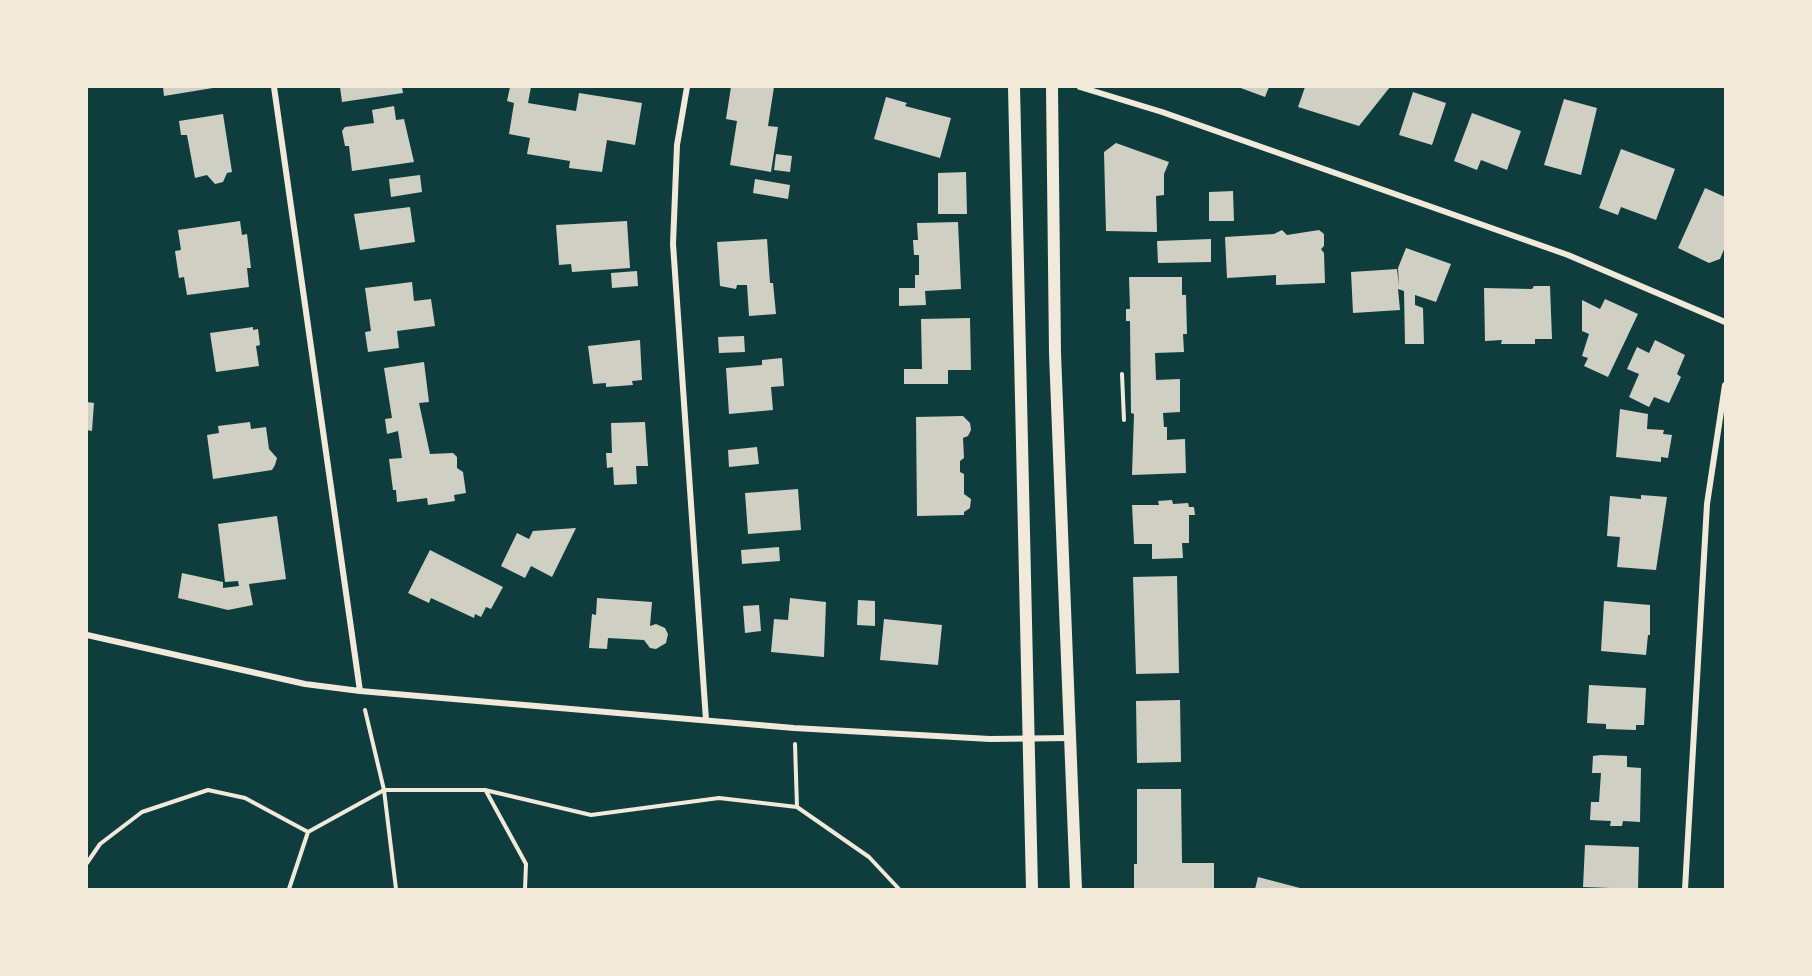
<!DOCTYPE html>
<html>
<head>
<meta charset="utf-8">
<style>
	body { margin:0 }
	#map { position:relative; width:1812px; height:976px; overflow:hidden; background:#0f3d3e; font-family:"IBM Plex Sans",sans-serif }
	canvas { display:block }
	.frame { position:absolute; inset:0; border:88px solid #f1e9da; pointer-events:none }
</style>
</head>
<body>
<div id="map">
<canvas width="1812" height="976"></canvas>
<div class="frame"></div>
</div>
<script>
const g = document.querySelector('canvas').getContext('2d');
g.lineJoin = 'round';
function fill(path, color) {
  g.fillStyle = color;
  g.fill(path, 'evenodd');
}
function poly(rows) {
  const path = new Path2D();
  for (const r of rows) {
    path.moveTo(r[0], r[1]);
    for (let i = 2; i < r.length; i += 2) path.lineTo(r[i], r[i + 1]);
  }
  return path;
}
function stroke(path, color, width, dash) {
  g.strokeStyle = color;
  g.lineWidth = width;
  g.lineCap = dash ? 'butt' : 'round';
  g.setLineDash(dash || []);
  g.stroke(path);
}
fill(poly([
	[163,87,213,87,213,88,164,96],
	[340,87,402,87,403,93,342,102],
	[510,87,531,87,528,103,576,111,579,93,642,103,635,145,607,140,602,172,569,168,570,161,527,154,530,138,509,134,514,103,507,101],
	[731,87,774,87,768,126,778,127,771,172,730,165,737,121,726,119],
	[1238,87,1269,87,1265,97],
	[1305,87,1390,87,1359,126,1298,107],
	[1413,92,1446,103,1432,145,1399,135],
	[886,97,907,103,905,106,951,118,940,158,874,139],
	[1564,99,1597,108,1581,175,1544,165],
	[394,106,396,120,404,119,414,162,352,171,349,146,345,146,342,131,345,127,374,123,372,110],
	[1472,113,1521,131,1507,170,1481,160,1477,170,1454,161],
	[223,114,232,172,227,173,223,182,215,184,207,175,195,178,187,135,181,135,179,121],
	[1116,143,1169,162,1164,174,1164,195,1156,196,1157,232,1106,231,1104,152],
	[1621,149,1675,169,1656,220,1621,207,1618,215,1599,208],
	[776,154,792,156,790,172,774,170],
	[966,172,967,214,938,214,938,173],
	[420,175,422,192,391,197,389,179],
	[755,179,790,185,788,199,753,193],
	[1705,188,1725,197,1725,247,1720,259,1709,263,1678,248],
	[1233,191,1234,221,1209,221,1209,192],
	[410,207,415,242,360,250,354,214],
	[240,221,242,235,247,234,251,268,247,268,249,287,187,295,184,277,179,278,175,251,181,250,178,230],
	[627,221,630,268,572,272,571,264,559,265,556,225],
	[958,222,961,289,925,291,926,305,899,306,899,288,915,288,915,275,919,275,919,255,914,255,913,240,918,240,917,223],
	[1282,230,1287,235,1319,230,1324,234,1324,246,1321,249,1324,253,1325,283,1276,285,1276,275,1227,278,1225,237,1274,234],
	[767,239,770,283,773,283,776,314,749,316,747,285,737,285,736,289,720,286,717,242],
	[1211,239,1211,262,1158,263,1157,241],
	[1406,248,1451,264,1436,302,1415,295,1415,305,1423,308,1424,344,1405,344,1404,291,1398,289,1400,310,1353,313,1351,272,1397,269,1399,286,1398,268],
	[637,271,638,286,612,288,611,273],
	[1129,277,1182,277,1182,295,1186,295,1187,334,1183,334,1184,352,1155,353,1156,380,1180,379,1180,412,1163,413,1164,427,1167,427,1167,440,1185,439,1186,473,1132,475,1134,414,1131,413,1130,321,1126,321,1126,309,1130,309],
	[412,282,414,301,431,299,435,326,397,331,399,348,368,352,365,332,371,331,365,288],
	[1534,286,1550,286,1552,339,1535,339,1535,344,1501,344,1502,340,1485,341,1484,288,1532,289],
	[1605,299,1638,314,1608,377,1584,366,1588,358,1582,356,1589,334,1582,331,1582,300,1600,309],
	[970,318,971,370,948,370,948,384,904,384,904,369,922,369,921,319],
	[253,327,253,330,258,329,260,345,256,346,259,366,216,372,210,333],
	[744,336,745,352,719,353,718,337],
	[640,340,642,380,632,381,633,385,606,387,606,383,593,384,588,346],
	[1655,340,1685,355,1677,374,1681,377,1669,403,1654,397,1649,407,1629,397,1639,374,1627,369,1637,347,1649,353],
	[782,358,784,386,771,387,773,410,729,414,726,368,762,365,762,360],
	[424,362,429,402,419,403,430,454,453,453,457,457,457,468,463,472,466,493,454,495,455,501,428,505,427,498,397,502,396,490,393,490,389,459,402,458,398,431,387,434,385,419,392,418,384,368],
	[87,402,94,403,92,431,87,430],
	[1620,409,1648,414,1647,429,1664,430,1663,434,1672,435,1668,458,1661,457,1661,462,1616,457],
	[963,416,970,423,971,430,968,436,963,438,964,458,960,461,960,472,964,474,964,494,971,499,970,508,964,512,964,515,917,516,916,417],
	[250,422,251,429,266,427,269,449,277,458,275,465,272,470,213,479,207,435,219,433,218,426],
	[645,422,648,466,636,466,637,484,614,485,613,467,607,468,606,453,612,453,611,423],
	[757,447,759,464,729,467,728,450],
	[798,489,801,530,748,534,745,493],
	[1641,495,1667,497,1656,570,1617,567,1620,537,1607,536,1610,496,1641,499],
	[1172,500,1173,504,1188,503,1189,507,1194,507,1195,515,1189,515,1189,543,1182,543,1183,558,1152,559,1152,544,1134,544,1132,505,1159,505,1158,501],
	[277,516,286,579,249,584,253,605,228,610,178,598,182,573,223,582,223,588,239,586,238,581,225,582,218,524],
	[576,528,552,577,531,566,525,578,501,566,517,533,529,539,533,531],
	[779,547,780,561,742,564,741,550],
	[430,550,503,587,491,609,486,607,481,617,475,614,474,618,431,598,429,603,408,593],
	[1177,576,1179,673,1136,674,1133,577],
	[597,598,652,602,650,626,656,624,665,628,668,634,666,643,656,649,650,648,644,640,608,638,607,649,589,648,592,614,596,615],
	[790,598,826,602,824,657,771,652,774,619,788,620],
	[858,600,875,601,875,626,857,625],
	[1604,601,1650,605,1650,635,1648,635,1646,655,1601,651],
	[759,605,761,631,745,633,743,606],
	[884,619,942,625,938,665,880,660],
	[1589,685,1646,688,1644,725,1636,725,1636,730,1606,729,1606,724,1587,723],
	[1180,700,1181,762,1137,763,1136,701],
	[1601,755,1627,756,1627,767,1641,768,1640,822,1623,821,1622,826,1610,826,1611,821,1590,820,1591,802,1599,802,1601,773,1592,773,1593,756],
	[1137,789,1181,789,1182,863,1214,863,1214,889,1134,889,1134,864,1137,864],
	[1585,845,1639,847,1638,889,1583,887],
	[1258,877,1300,888,1300,889,1255,889]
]), '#cfcfc3');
stroke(poly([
	[1122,374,1124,420],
	[365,710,384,790,396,889],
	[486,791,526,864,525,889],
	[797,807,869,857,899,889],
	[87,863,100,844,142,812,208,790,245,798,308,832,384,790,485,790,591,815,719,798,797,807,795,744],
	[289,889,308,832]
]), '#f1e9da', 4);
stroke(poly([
	[274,87,360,691],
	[687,87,677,145,673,244,706,720],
	[1080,87,1162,112,1568,255,1725,322],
	[87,635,305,684,360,691,794,728,990,739,1070,738],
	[1685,889,1707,504,1725,385]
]), '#f1e9da', 6);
stroke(poly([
	[1014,87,1032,889],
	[1052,87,1055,353,1076,889]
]), '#f1e9da', 12);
</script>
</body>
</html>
